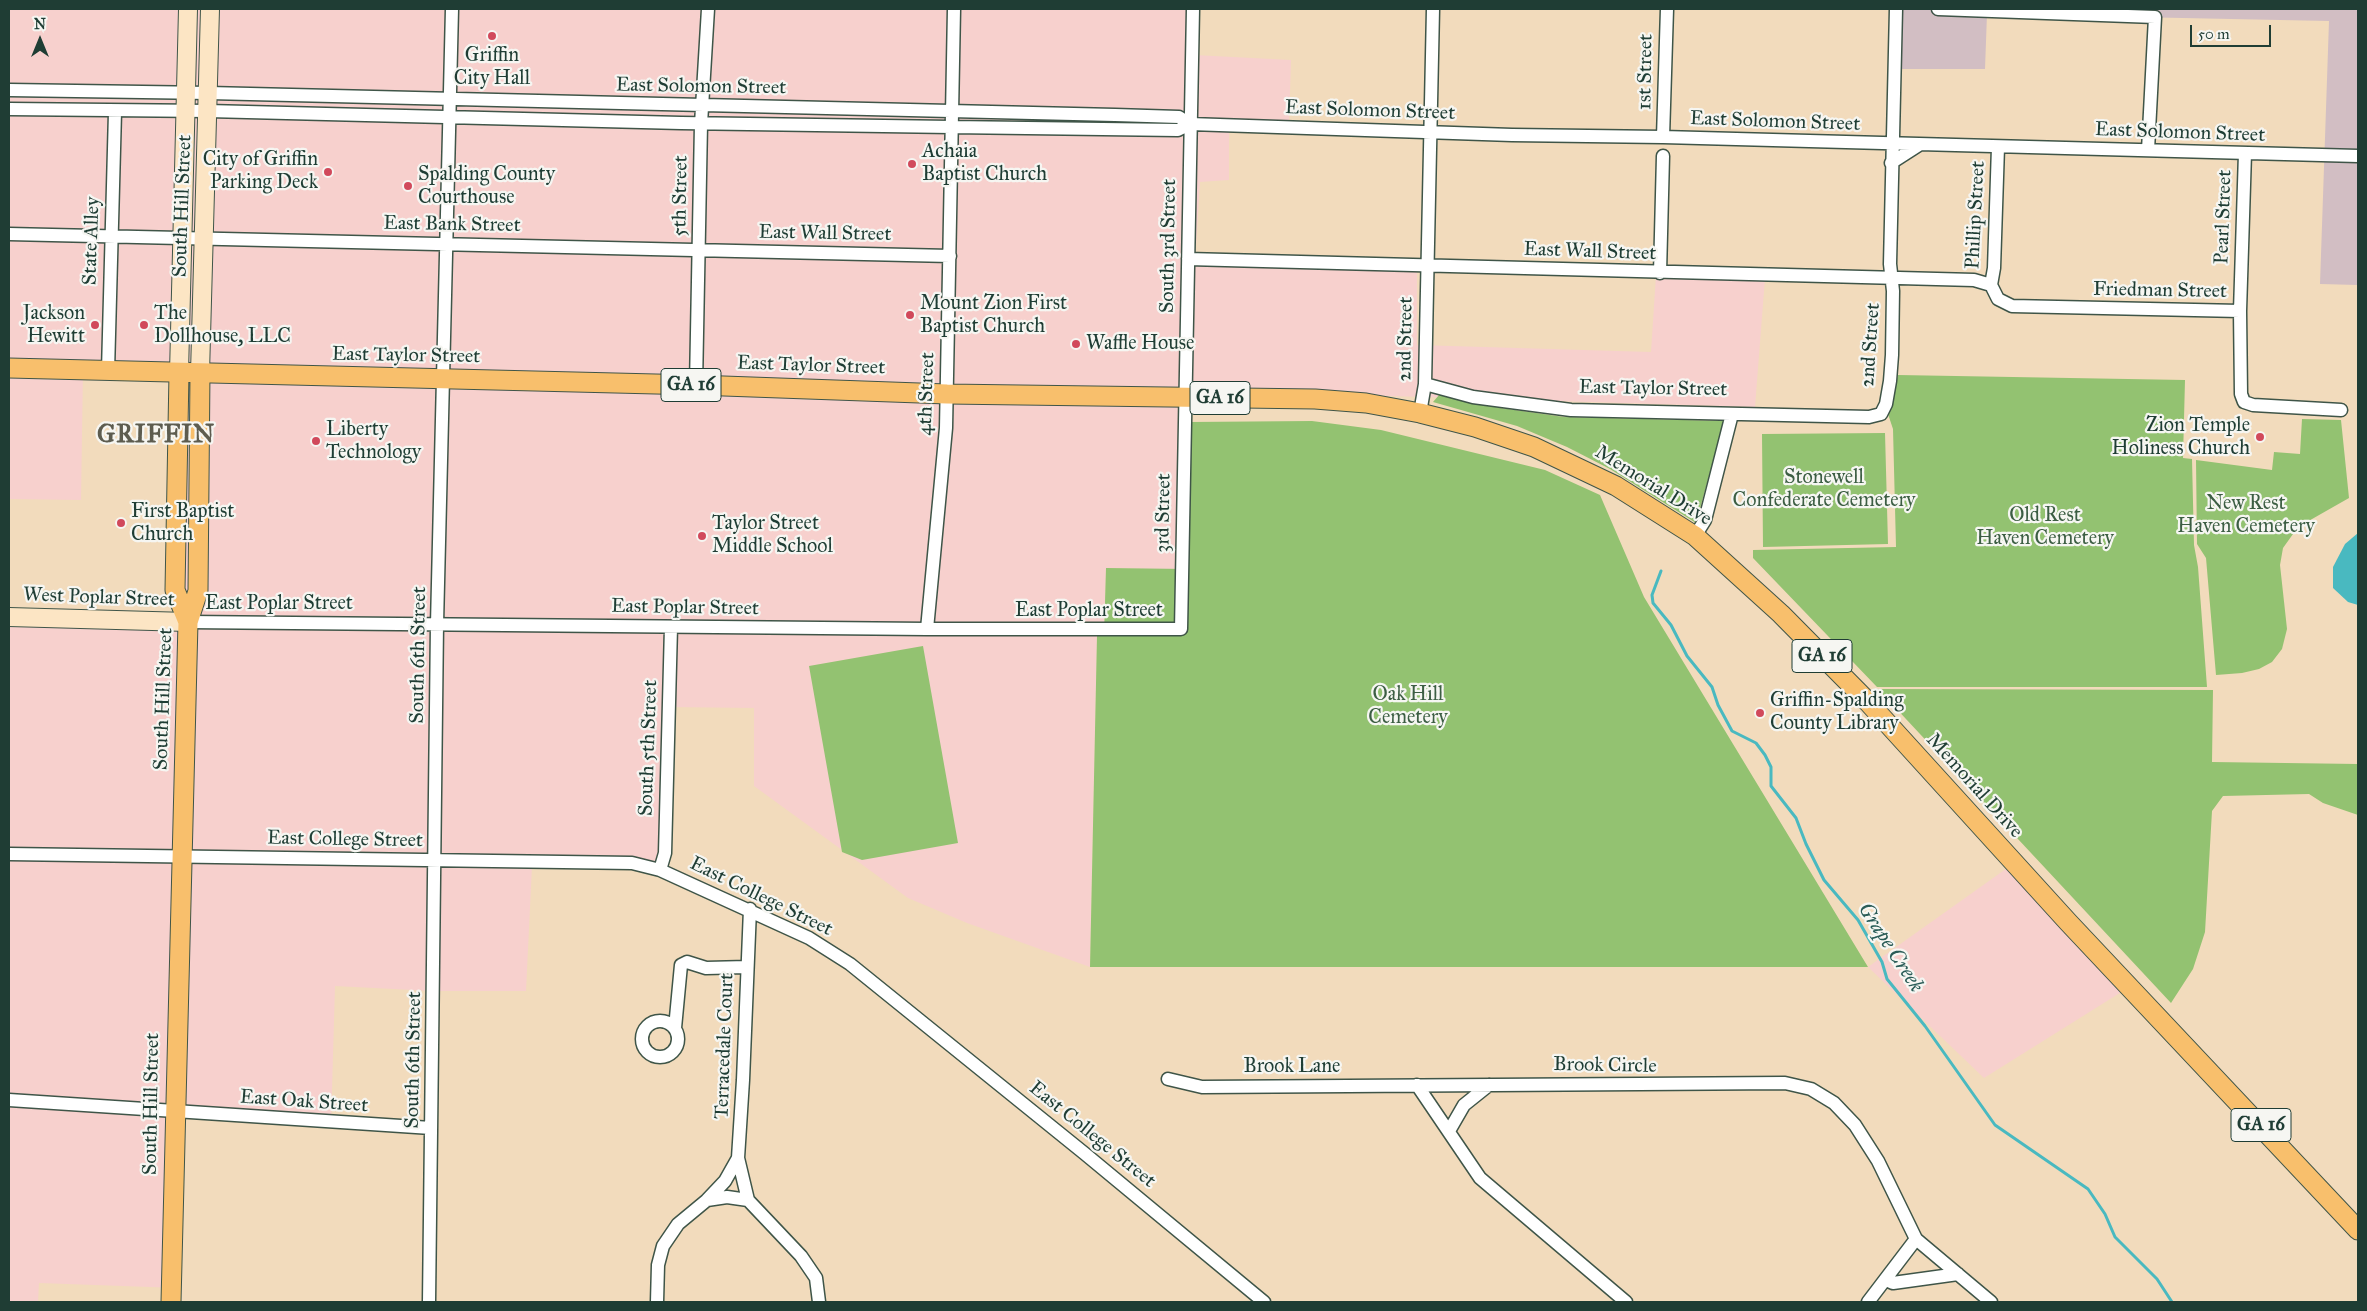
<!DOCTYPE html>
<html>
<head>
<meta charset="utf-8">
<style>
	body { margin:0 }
	#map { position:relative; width:2367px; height:1311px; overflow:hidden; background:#f2dbbc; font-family:"IM FELL Great Primer",serif }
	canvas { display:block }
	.frame { position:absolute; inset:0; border:10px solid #1f3d34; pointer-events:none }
	.north { position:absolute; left:15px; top:15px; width:50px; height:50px; -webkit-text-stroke:4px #f6f6f2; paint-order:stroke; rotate:0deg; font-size:14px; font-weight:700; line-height:20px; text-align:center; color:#1f3d34 }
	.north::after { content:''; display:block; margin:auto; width:18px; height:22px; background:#1f3d34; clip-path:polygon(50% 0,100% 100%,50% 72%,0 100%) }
	.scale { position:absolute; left:2190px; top:25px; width:81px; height:22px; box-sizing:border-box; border:2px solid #1f3d34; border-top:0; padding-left:6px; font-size:15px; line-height:18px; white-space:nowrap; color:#1f3d34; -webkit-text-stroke:4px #f6f6f2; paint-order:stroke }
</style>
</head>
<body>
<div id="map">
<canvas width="2367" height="1311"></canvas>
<div class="frame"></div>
<div class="north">N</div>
<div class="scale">50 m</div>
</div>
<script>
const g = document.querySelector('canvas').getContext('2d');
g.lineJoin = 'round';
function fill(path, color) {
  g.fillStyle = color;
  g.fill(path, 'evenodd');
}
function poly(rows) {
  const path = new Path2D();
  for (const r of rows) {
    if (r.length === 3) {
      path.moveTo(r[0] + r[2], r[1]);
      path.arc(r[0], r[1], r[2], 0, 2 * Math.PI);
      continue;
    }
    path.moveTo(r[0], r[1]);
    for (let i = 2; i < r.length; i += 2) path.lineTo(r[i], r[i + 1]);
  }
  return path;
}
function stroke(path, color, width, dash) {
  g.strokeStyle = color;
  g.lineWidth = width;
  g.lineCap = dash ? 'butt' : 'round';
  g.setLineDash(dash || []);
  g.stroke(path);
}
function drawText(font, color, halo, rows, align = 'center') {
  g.font = font + ' "IM FELL Great Primer",serif';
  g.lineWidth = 4.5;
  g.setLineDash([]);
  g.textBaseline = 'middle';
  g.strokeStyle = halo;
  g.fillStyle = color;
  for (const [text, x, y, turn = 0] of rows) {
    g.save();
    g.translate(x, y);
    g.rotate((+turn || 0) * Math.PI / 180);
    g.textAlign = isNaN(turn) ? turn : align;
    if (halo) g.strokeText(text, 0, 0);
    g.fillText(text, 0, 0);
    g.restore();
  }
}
fill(poly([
	[9,9,1197,9,1194,55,1291,60,1289,125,1229,125,1229,180,1200,182,1195,263,1417,270,1417,345,1651,352,1656,275,1765,278,1755,407,1191,390,1187,570,1106,568,1104,636,1097,636,1090,967,967,923,908,898,754,786,754,708,668,707,661,868,532,866,526,991,432,991,335,986,331,1124,179,1111,178,1288,39,1283,38,1302,9,1302,9,625,181,628,180,370,83,369,81,500,9,499],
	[2010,866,2123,991,1984,1078,1868,967]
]), '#f7d0cd');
fill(poly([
	[1898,9,2358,9,2358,285,2320,284,2329,21,1987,14,1985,69,1896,69]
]), '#d2bec3');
fill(poly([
	[1898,375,2185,380,2183,458,2192,459,2194,545,2198,567,2207,687,1877,687,1753,558,1753,550,1896,547,1893,429,1888,414],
	[1439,395,1501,408,1564,417,1724,421,1696,523,1610,469,1567,447,1517,426,1433,402],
	[2302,419,2341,420,2349,498,2298,527,2283,548,2280,565,2287,629,2282,649,2272,662,2259,669,2242,673,2216,675,2206,558,2197,544,2196,460,2272,470,2274,452,2300,454],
	[1312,421,1381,430,1545,470,1600,495,1644,597,1868,967,1090,967,1097,636,1104,636,1106,568,1187,569,1190,422],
	[1885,433,1888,544,1763,547,1762,434],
	[923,646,958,843,862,860,842,852,809,666],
	[1878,689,2213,690,2212,762,2358,764,2358,815,2323,803,2309,794,2223,796,2212,811,2205,932,2193,969,2171,1003]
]), '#93c271');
fill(poly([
	[2358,533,2358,605,2348,602,2333,588,2333,567,2345,544]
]), '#49b9c0');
stroke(poly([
	[1661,571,1652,595,1653,603,1671,625,1687,656,1712,687,1718,705,1732,731,1756,743,1765,755,1771,767,1771,786,1796,818,1806,844,1824,880,1858,920,1882,962,1887,979,1925,1026,1995,1125,2088,1189,2105,1214,2115,1237,2157,1279,2172,1302]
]), '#49b9c0', 3);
const street = poly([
	[1938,9,2155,17,2148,150],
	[9,90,209,93,1115,115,1179,117,1190,124],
	[9,109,208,111,681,123,951,127,1178,130,1190,124,1512,135,1663,137,2358,156],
	[1663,137,1667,9],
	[2245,153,2240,311,2241,394,2244,402,2253,405,2341,410],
	[1891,163,1919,145],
	[9,234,950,256],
	[1188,259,1974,280,1991,285],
	[1660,273,1663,156],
	[1991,285,1998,299,2012,306,2240,311],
	[1991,285,1994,268,1998,147],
	[108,371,115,112],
	[1425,384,1473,397,1571,410,1869,417,1881,414,1886,404,1890,381,1892,355,1893,291,1890,264,1896,9],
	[696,385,701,124,708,9],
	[1420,413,1425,384,1433,9],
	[1695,536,1705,520,1732,414],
	[188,622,927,629,1181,629,1193,9],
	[927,629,946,428,954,9],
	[9,854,632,863,660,870,809,938,850,964,1084,1153,1264,1302],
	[660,870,665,853,671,627],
	[750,909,743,1080,738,1158,748,1200,801,1256,816,1278,819,1302],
	[660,1039,18],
	[675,1028,681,965,687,962,706,968,747,967],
	[1168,1079,1202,1087,1785,1083,1811,1089,1834,1103,1855,1125,1878,1161,1916,1239,1991,1302],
	[1417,1085,1480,1178,1626,1302],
	[9,1100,431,1128],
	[1449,1131,1464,1105,1489,1085],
	[707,1200,725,1181,738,1158],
	[1886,1280,1893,1283,1958,1274],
	[429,1302,437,624,452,9],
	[657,1302,658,1265,663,1246,678,1224,707,1200,727,1197,748,1200],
	[1868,1302,1916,1239]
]);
const secondary = poly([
	[179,373,188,9],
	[200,373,210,9],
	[9,617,188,622]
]);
const primary = poly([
	[9,368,696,385,947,394,1315,399,1366,403,1420,413,1475,427,1534,447,1616,486,1695,536,1781,614,1868,702,2068,922,2358,1230],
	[179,373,175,590,188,622],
	[171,1302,188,622,198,591,200,373]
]);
stroke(street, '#3f5548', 15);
stroke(secondary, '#3f5548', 20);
stroke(primary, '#3f5548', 21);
stroke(street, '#fff', 12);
stroke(secondary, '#fce5c4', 18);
stroke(primary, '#f8bf6c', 19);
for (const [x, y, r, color] of [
	[492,36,5,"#d1495b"],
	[912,164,5,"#d1495b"],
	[328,172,5,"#d1495b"],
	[408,186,5,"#d1495b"],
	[910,315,5,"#d1495b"],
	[95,325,5,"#d1495b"],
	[144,325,5,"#d1495b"],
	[1076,344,5,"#d1495b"],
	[2260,437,5,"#d1495b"],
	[316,441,5,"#d1495b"],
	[121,523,5,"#d1495b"],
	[702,536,5,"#d1495b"],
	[1760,713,5,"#d1495b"]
]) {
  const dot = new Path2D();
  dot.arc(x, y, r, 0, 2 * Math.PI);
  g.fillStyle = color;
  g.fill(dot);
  stroke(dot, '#f6f6f2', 2);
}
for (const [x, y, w] of [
	[691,385,60],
	[1220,398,60],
	[1822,656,60],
	[2261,1125,60]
]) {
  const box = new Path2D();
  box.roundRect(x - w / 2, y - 16.5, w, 33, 4);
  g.fillStyle = '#f6f6f2';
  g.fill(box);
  stroke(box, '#1f3d34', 1);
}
drawText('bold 19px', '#1f3d34', null, [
	["GA 16",691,385],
	["GA 16",1220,398],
	["GA 16",1822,656],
	["GA 16",2261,1125]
]);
drawText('20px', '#1f3d34', '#f6f6f2', [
	["Griffin",492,56,"center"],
	["City Hall",492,79,"center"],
	["Achaia",922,152],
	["Baptist Church",922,175],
	["City of Griffin",318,160,"right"],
	["Parking Deck",318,183,"right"],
	["Spalding County",418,175],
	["Courthouse",418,198],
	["Mount Zion First",920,304],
	["Baptist Church",920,327],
	["Jackson",85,314,"right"],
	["Hewitt",85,337,"right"],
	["The",154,314],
	["Dollhouse, LLC",154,337],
	["Waffle House",1086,344],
	["Zion Temple",2250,426,"right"],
	["Holiness Church",2250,449,"right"],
	["Liberty",326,430],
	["Technology",326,453],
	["First Baptist",131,512],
	["Church",131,535],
	["Taylor Street",712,524],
	["Middle School",712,547],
	["Griffin-Spalding",1770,701],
	["County Library",1770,724]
], 'left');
drawText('20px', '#1f3d34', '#f6f6f2', [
	["1st Street",1646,72,-89],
	["East Solomon Street",701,87,1],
	["East Solomon Street",1370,111,2],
	["East Solomon Street",1775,122,2],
	["East Solomon Street",2180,133,2],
	["5th Street",681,196,-89],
	["South Hill Street",183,206,-88],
	["Phillip Street",1976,215,-87],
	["Pearl Street",2224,217,-88],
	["East Bank Street",452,225,1],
	["East Wall Street",825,234,1],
	["State Alley",92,241,-88],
	["South 3rd Street",1169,246,-89],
	["East Wall Street",1590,252,2],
	["Friedman Street",2160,291,1],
	["2nd Street",1406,339,-89],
	["2nd Street",1871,345,-86],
	["East Taylor Street",406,356,1],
	["East Taylor Street",811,366,2],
	["East Taylor Street",1653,389,1],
	["4th Street",927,394,-88],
	["Memorial Drive",1653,486,32],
	["3rd Street",1164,513,-89],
	["West Poplar Street",99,598,2],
	["East Poplar Street",279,604],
	["East Poplar Street",685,608,1],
	["East Poplar Street",1089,611],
	["South 6th Street",419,655,-89],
	["South Hill Street",164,699,-88],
	["South 5th Street",649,748,-88],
	["Memorial Drive",1974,786,48],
	["East College Street",345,840,1],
	["East College Street",761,897,26],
	["Terracedale Court",725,1046,-88],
	["South 6th Street",414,1060,-89],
	["Brook Circle",1605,1066,1],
	["Brook Lane",1292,1067],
	["East Oak Street",304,1102,4],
	["South Hill Street",152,1104,-89],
	["East College Street",1092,1135,39]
]);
drawText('20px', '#3c5e43', '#f6f6f2', [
	["Stonewell",1824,478],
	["Confederate Cemetery",1824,501],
	["New Rest",2246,504],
	["Haven Cemetery",2246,527],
	["Old Rest",2045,516],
	["Haven Cemetery",2045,539],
	["Oak Hill",1408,695],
	["Cemetery",1408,718]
]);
drawText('italic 21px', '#2a5c57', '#f6f6f2', [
	["Grape Creek",1890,948,57]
]);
g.letterSpacing = '1px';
drawText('bold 25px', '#5d5c4f', '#f6f6f2', [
	["GRIFFIN",156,436]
]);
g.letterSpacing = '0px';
</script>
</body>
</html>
